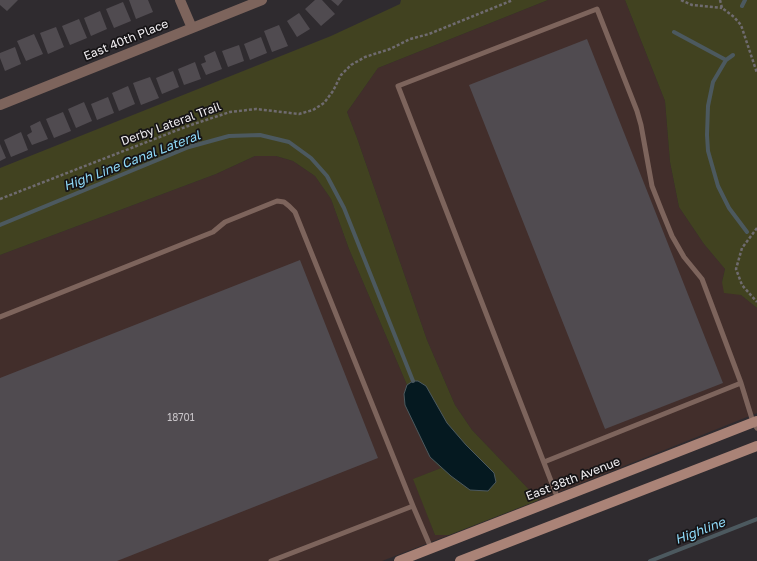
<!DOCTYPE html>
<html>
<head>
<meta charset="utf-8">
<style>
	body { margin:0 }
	canvas { display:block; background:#2f2b2f }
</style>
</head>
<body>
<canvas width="757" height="561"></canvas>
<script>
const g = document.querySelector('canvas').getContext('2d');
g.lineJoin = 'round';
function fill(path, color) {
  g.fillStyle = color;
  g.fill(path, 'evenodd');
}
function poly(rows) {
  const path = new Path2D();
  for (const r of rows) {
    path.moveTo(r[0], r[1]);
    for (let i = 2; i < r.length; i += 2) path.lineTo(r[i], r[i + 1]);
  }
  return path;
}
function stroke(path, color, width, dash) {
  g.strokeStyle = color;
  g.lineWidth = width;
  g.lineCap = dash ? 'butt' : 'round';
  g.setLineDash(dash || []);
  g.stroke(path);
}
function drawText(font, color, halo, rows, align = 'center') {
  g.font = font + ' "Golos Text",sans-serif';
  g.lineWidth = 3.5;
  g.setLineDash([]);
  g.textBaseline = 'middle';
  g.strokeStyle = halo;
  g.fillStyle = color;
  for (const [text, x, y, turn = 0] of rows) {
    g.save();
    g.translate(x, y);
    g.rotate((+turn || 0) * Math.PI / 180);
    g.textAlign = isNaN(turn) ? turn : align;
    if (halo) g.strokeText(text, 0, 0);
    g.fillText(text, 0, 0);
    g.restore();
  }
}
fill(poly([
	[548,0,625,0,665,101,670,162,679,207,704,244,725,269,722,282,741,295,757,308,757,413,539,500,472,430,455,405,427,340,357,138,347,112,378,68],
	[255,156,276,156,293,161,315,176,331,199,349,249,407,385,404,394,430,457,441,468,414,479,435,535,449,535,382,561,0,561,0,255,216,174]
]), '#422e2b');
fill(poly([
	[401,0,548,0,378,68,347,112,357,138,427,340,455,405,472,430,539,500,449,535,435,535,413,479,441,468,430,457,405,405,404,394,407,385,349,249,331,199,315,176,293,161,276,156,255,156,216,174,0,255,0,168,331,36,400,4],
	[625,0,757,0,757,308,741,295,724,293,722,282,725,269,704,244,679,207,670,162,665,101]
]), '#414220');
const water = poly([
	[413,381,418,381,426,386,447,423,466,445,494,473,496,482,488,491,470,490,451,476,430,457,405,405,404,394,407,385,413,381]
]);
fill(water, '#051920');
stroke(water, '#4c595f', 1);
stroke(poly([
	[742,6,745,0],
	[674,32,726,60],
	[733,55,726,60,713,82,708,106,707,135,708,151,718,186,729,208,747,232],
	[0,225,189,147,229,136,260,135,289,142,311,158,327,176,344,208,413,381],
	[650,561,757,519]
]), '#4c595f', 4);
fill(poly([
	[0,0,18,0,7,11,0,5],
	[129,0,148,0,153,12,136,19],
	[315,0,322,0,335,14,321,26,305,9],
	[331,0,343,0,338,6],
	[123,2,131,21,114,28,106,9],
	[100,11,107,29,91,36,84,18],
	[299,13,310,29,297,37,287,21],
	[79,19,87,38,70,45,62,26],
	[279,25,288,46,272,52,264,31],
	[56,27,64,47,48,54,40,33],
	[34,34,43,54,26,61,17,41],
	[261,37,267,53,250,60,244,44],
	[587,39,723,383,605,429,469,85],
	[239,45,244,61,228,67,222,51],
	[15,47,21,64,5,71,0,58,0,53],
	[215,51,222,69,206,75,201,64,206,62,204,56],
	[195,62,201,79,184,85,178,69],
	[173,71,179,87,162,94,156,78],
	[150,77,159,98,141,105,133,83],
	[128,86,135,104,119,111,112,93],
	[108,97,114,113,97,120,91,104],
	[84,102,92,121,76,128,68,109],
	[63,112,71,131,54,138,46,119],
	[40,121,48,139,32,145,27,135,32,132,30,126],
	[21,132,28,150,11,157,4,140],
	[0,144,6,158,0,161],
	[300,260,378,458,117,561,0,561,0,378]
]), '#504b50');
stroke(poly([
	[681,0,692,5,722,8],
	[720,0,722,8,734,17,741,25,757,73],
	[0,199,188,126,230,112,256,109,299,114,313,110,324,103,333,91,341,75,351,65,365,57,390,49,410,39,429,34,513,0],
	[757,228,742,248,736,269,742,285,757,302]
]), '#6f6b6f', 2.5, [3, 2]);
stroke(poly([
	[0,317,213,232,225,222,277,201,284,202,289,206,295,212,413,506,271,561],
	[544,462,741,383],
	[558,499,398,86,597,9,637,111,641,125,652,186,661,209,672,236,684,257,702,279,741,383,753,422,757,428],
	[413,506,431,548]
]), '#7d645c', 5);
stroke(poly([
	[180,0,192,28],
	[0,105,262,0]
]), '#7d645c', 10);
stroke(poly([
	[399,561,757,421],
	[460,561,757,446]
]), '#aa8377', 10);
drawText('10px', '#c9c5c9', null, [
	["18701",181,418]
]);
drawText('12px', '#f1eef1', '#161416', [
	["East 40th Place",126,40,-22],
	["Derby Lateral Trail",171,124,-20],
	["East 38th Avenue",573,479,-21]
]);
drawText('italic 13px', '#8fdaf8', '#161416', [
	["High Line Canal Lateral",132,161,-21],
	["Highline",700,531,-21]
]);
</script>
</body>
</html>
